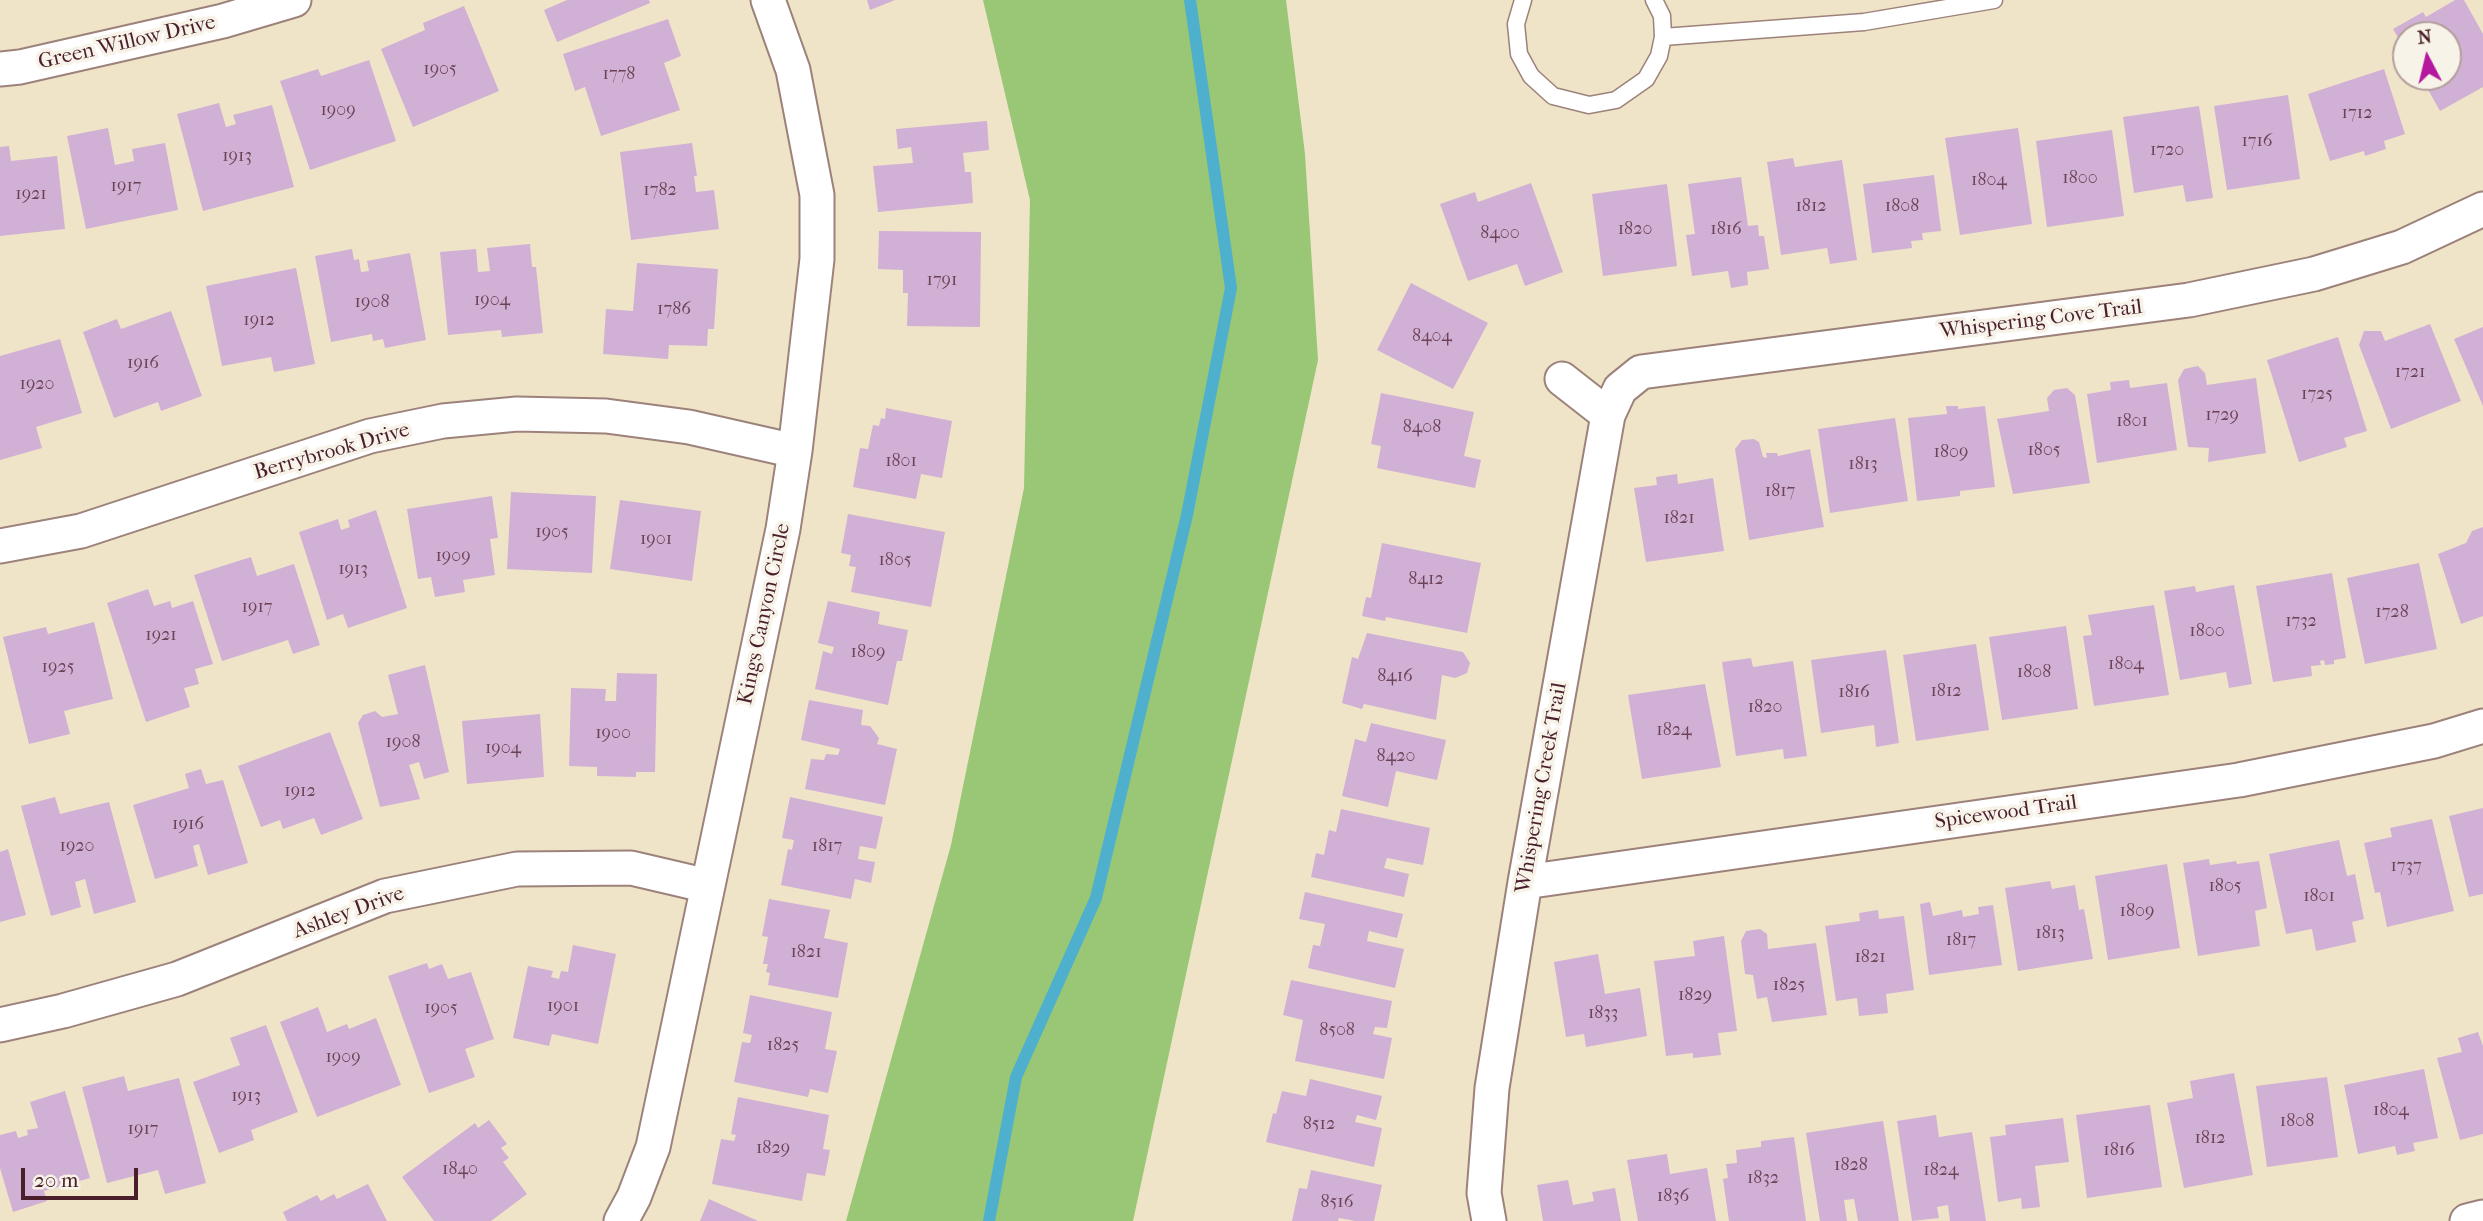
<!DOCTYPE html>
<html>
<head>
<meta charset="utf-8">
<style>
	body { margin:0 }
	#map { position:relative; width:2483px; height:1221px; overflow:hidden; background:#efe4c8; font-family:"IM FELL French Canon",serif }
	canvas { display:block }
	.north { position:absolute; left:2392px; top:21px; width:70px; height:70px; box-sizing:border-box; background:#f7f3e8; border:2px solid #b29e9c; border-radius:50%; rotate:353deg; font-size:19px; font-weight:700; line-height:28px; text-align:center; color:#4a1f2b }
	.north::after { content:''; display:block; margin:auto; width:24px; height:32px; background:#b5179e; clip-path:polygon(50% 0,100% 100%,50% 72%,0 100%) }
	.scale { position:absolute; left:21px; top:1168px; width:117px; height:32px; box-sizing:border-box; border:4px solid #4a1f2b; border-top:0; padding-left:9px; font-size:21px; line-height:24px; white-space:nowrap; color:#4a1f2b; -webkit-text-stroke:5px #f7f3e8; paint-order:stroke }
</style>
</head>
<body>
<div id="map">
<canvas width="2483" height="1221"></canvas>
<div class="north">N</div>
<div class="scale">20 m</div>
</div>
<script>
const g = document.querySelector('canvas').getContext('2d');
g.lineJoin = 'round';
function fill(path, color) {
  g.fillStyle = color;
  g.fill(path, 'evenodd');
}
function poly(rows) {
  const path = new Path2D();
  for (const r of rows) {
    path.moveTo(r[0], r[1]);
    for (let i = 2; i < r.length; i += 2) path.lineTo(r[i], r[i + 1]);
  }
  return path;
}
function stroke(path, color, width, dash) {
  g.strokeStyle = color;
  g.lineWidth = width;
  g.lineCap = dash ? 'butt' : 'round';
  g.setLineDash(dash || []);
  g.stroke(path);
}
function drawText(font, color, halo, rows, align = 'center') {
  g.font = font + ' "IM FELL French Canon",serif';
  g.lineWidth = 7;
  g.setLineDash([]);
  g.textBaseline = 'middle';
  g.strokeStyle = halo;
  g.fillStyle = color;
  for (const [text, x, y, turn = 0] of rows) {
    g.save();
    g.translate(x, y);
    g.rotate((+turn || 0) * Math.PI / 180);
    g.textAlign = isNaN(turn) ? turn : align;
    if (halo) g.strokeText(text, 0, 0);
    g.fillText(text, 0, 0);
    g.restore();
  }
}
fill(poly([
	[983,0,1286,0,1305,154,1318,360,1133,1221,846,1221,951,845,1024,488,1030,200]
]), '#99c776');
stroke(poly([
	[989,1221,1016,1077,1096,898,1187,515,1231,288,1190,0]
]), '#4eb0cd', 12);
fill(poly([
	[567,0,649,0,650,3,557,42,544,10],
	[867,0,895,0,870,10],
	[2455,0,2464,0,2483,34,2483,87,2440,111,2421,77,2448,77,2448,35,2406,35,2406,51,2393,29,2423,12,2426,17],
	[464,6,499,91,413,127,381,49,425,30,423,23],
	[668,19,681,56,664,63,680,110,601,136,585,87,575,91,563,54],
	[369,60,396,141,310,170,280,81,318,69,321,76],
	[2384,69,2405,134,2384,141,2386,149,2365,156,2364,151,2330,161,2308,94],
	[2288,95,2300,179,2227,190,2214,106],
	[219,103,226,127,236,124,233,115,272,105,294,187,203,211,177,114],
	[2199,106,2213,198,2186,202,2183,185,2134,193,2123,117],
	[987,121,989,150,963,153,965,172,971,172,973,203,878,212,873,166,913,163,911,147,898,149,896,129],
	[108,128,115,165,134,161,132,149,165,143,178,210,86,229,67,136],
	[2018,128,2032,224,1960,235,1945,138],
	[2112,130,2124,216,2047,227,2036,141],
	[692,143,697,176,694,176,696,192,714,190,719,229,631,240,620,152],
	[9,146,11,161,57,156,65,229,0,236,0,147],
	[1793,158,1795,167,1842,160,1857,260,1830,264,1827,248,1781,255,1767,162],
	[1934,175,1941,231,1922,233,1923,240,1911,241,1912,248,1872,253,1863,184],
	[1741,177,1748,226,1758,225,1759,236,1764,236,1769,269,1747,272,1748,285,1731,288,1728,271,1692,276,1686,235,1695,234,1688,184],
	[1531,183,1563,272,1525,286,1517,264,1468,281,1440,204,1475,192,1478,202],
	[1667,184,1677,266,1603,276,1592,194],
	[879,231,981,232,980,327,907,326,908,293,903,293,903,270,878,269],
	[530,244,532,267,536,267,543,333,502,337,501,330,448,335,440,252,476,249,478,272,490,271,487,248],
	[352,249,354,260,359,259,361,272,369,271,367,261,410,253,426,340,385,348,383,339,373,341,372,334,331,342,315,256],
	[637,263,718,269,714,329,708,329,707,346,669,345,668,359,603,354,606,309,633,311],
	[296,268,315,364,274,372,271,357,222,366,206,286],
	[1411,283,1488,323,1453,389,1377,350],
	[171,311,202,396,161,411,158,402,114,418,83,332,117,319,121,329],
	[2430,324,2461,401,2391,429,2359,345,2364,331,2381,331,2385,341],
	[2483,327,2483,406,2454,339],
	[2338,337,2367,431,2344,438,2347,447,2299,462,2267,360],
	[60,339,82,413,36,427,42,448,0,460,0,356],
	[2198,366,2205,373,2207,385,2256,378,2266,453,2208,462,2209,448,2188,447,2178,380,2184,369],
	[2129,380,2130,388,2167,383,2177,450,2097,463,2087,394,2111,390,2110,382],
	[2067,388,2075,395,2090,483,2013,494,1997,419,2049,411,2047,398,2054,390],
	[1381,393,1474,412,1464,456,1481,460,1475,488,1377,468,1381,446,1371,444],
	[1946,406,1958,406,1958,409,1985,406,1995,487,1960,491,1960,496,1917,501,1908,418,1947,414],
	[886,408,952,421,942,478,921,474,916,499,853,487,860,448,868,449,873,425,879,426,881,418,885,419],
	[1895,418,1908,501,1830,513,1818,429],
	[1754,439,1759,442,1763,457,1767,458,1766,453,1777,453,1778,456,1810,449,1824,527,1749,540,1735,449,1742,440],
	[1677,474,1678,484,1713,478,1724,551,1646,562,1634,488,1657,485,1656,477],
	[511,492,596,496,592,573,507,569],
	[492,496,498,538,490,539,495,575,463,580,465,592,435,597,431,577,418,579,407,509],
	[620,500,701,511,692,581,610,569],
	[376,510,407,608,348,628,343,614,327,620,299,532,338,519,341,530,350,527,348,520],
	[848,514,945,532,931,607,851,592,856,567,849,566,851,555,841,553],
	[2483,527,2483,616,2461,624,2438,554,2466,543,2472,531],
	[1382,543,1481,563,1467,633,1386,617,1385,621,1362,616,1366,597,1371,598],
	[251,557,257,576,294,564,320,645,293,654,288,640,222,661,194,575],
	[2419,563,2437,649,2365,664,2347,578],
	[2332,573,2346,658,2334,660,2334,664,2325,665,2324,660,2320,661,2321,665,2311,666,2312,676,2273,682,2256,586],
	[2234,585,2252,684,2229,688,2226,672,2180,680,2164,591,2195,586,2196,592],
	[148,589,154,606,170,601,172,608,193,601,213,664,195,669,199,684,184,688,190,707,146,722,107,603],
	[828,601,880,612,878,624,908,630,902,661,897,661,888,705,815,689,823,651,832,654,834,647,818,643],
	[2154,605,2169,695,2094,706,2083,636,2092,635,2088,615],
	[94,622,113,699,64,711,70,734,29,744,3,637,46,627,48,634],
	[2066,626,2078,709,2002,720,1989,637],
	[1367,633,1463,652,1470,663,1467,673,1455,678,1442,675,1436,720,1364,704,1362,709,1342,703,1352,657,1358,659],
	[1976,644,1989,730,1916,741,1903,655],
	[1886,650,1899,743,1876,747,1874,725,1821,733,1811,660],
	[1751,658,1753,667,1793,661,1807,756,1784,759,1783,749,1736,756,1722,662],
	[425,665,449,772,424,779,419,762,409,765,420,799,380,807,358,723,363,715,375,711,382,717,398,714,388,675],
	[617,673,657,674,655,772,636,772,636,777,597,776,597,767,569,766,571,688,606,689,605,701,616,701],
	[1705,684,1721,767,1642,779,1628,695],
	[809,700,863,710,861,725,870,726,879,738,877,744,897,749,885,805,805,789,811,759,824,760,826,754,838,755,840,749,801,740],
	[540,714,544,777,467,784,462,721],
	[1371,723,1446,740,1437,780,1396,771,1388,807,1342,796,1355,739,1366,742],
	[330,732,363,819,321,835,314,818,283,829,280,820,261,827,238,766],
	[201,769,206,784,223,780,248,863,208,875,199,844,193,846,198,866,155,879,133,805,189,788,185,774],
	[55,797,60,814,109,802,136,902,94,914,85,879,75,882,81,907,51,916,21,806],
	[790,797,883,817,876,849,860,846,858,859,875,862,871,883,855,879,851,899,781,885,788,849,792,850,794,840,782,838],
	[2483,808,2483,894,2469,897,2449,816],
	[1341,809,1430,828,1423,865,1387,858,1384,868,1409,874,1404,897,1311,877,1316,853,1324,855,1329,830,1336,832],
	[2432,819,2454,911,2387,927,2380,892,2375,893,2364,843,2392,837,2390,828],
	[2339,840,2347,876,2355,874,2364,919,2352,922,2356,942,2316,951,2312,929,2286,934,2269,854],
	[8,849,26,915,0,922,0,852],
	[2209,859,2210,865,2236,861,2237,864,2259,861,2267,908,2255,911,2260,946,2198,956,2183,863],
	[2167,864,2180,948,2108,960,2095,876],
	[2050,881,2052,889,2075,885,2079,910,2084,909,2093,959,2018,971,2005,888],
	[1305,892,1403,914,1397,938,1369,931,1367,941,1404,949,1395,988,1308,968,1313,945,1320,946,1325,924,1299,919],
	[769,899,830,910,824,938,848,943,838,998,768,985,770,973,766,972,768,964,763,964,768,937,762,936],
	[1930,902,1933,916,1962,910,1963,917,1979,914,1978,907,1993,905,2002,965,1929,975,1920,904],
	[1878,910,1879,919,1904,916,1914,990,1886,994,1888,1013,1859,1016,1857,998,1836,1001,1825,926,1860,921,1859,913],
	[1760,929,1767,934,1768,949,1816,943,1827,1015,1772,1022,1767,997,1757,999,1753,975,1745,974,1741,941,1746,931],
	[1724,936,1737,1031,1718,1033,1721,1055,1693,1058,1693,1053,1666,1056,1654,961,1695,956,1693,941],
	[573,945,616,954,598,1044,552,1034,549,1046,513,1038,528,966,553,971,551,977,559,979,561,971,568,972],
	[1598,954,1605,994,1640,988,1647,1036,1586,1047,1584,1034,1566,1037,1554,962],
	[427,963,429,969,442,964,448,979,471,972,494,1039,465,1049,475,1077,429,1093,388,976],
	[1291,980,1392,1001,1387,1028,1375,1027,1373,1034,1392,1038,1384,1079,1295,1061,1303,1020,1283,1015],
	[750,995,832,1012,825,1049,837,1051,828,1093,810,1089,808,1097,734,1082,742,1042,750,1043,752,1035,743,1033],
	[318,1007,327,1032,347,1024,349,1029,376,1018,401,1085,317,1117,280,1022],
	[266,1025,298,1112,251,1130,254,1140,219,1153,193,1082,240,1065,230,1038],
	[2478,1032,2483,1046,2483,1134,2460,1140,2437,1058,2462,1052,2458,1038],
	[2424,1069,2438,1138,2413,1143,2415,1151,2397,1155,2395,1146,2358,1154,2344,1085],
	[2234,1073,2253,1175,2184,1188,2167,1103,2193,1098,2190,1081],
	[124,1076,128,1091,179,1078,206,1183,165,1194,158,1170,107,1183,82,1087],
	[2327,1077,2338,1157,2267,1167,2256,1086],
	[1310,1079,1382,1096,1376,1120,1357,1115,1355,1122,1382,1128,1374,1167,1266,1142,1273,1113,1276,1114,1282,1091,1306,1096],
	[65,1091,90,1178,44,1191,47,1201,13,1212,0,1168,0,1135,16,1131,18,1138,28,1135,27,1130,38,1128,30,1102],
	[738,1097,829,1115,823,1149,830,1150,825,1176,807,1173,802,1201,712,1184,721,1139,734,1141,736,1135,731,1134],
	[2150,1105,2162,1187,2087,1198,2076,1115],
	[1936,1115,1939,1137,1972,1132,1986,1221,1950,1221,1948,1205,1937,1207,1939,1218,1912,1221,1897,1121],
	[2063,1118,2069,1162,2035,1166,2040,1207,2022,1209,2021,1198,1998,1202,1990,1137,2006,1135,2005,1125],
	[489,1120,507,1144,501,1148,509,1158,503,1162,527,1194,491,1221,434,1221,402,1177,475,1123,478,1128],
	[1883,1121,1899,1221,1858,1221,1854,1199,1844,1200,1847,1221,1820,1221,1806,1133],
	[1794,1137,1806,1221,1729,1221,1723,1179,1728,1178,1726,1164,1737,1163,1736,1150,1761,1147,1761,1141],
	[1667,1154,1670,1174,1707,1168,1716,1221,1638,1221,1627,1160],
	[1311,1170,1382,1185,1374,1221,1355,1221,1339,1218,1338,1221,1292,1221,1299,1188,1307,1189],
	[1568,1180,1573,1205,1594,1201,1592,1192,1615,1188,1621,1221,1543,1221,1537,1185],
	[368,1184,387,1221,287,1221,283,1212,317,1195,321,1201,334,1194,337,1199],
	[709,1199,758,1221,700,1221]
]), '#d1b0d5');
const lane = poly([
	[1523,0,1516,24,1519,54,1531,76,1553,96,1589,105,1616,100,1646,79,1659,56,1663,37,1662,16,1654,0],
	[1663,37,1864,22,1994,0]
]);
const street = poly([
	[0,69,20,67,223,21,294,0],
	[1562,379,1608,415],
	[0,546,81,531,370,436,443,421,517,414,606,416,689,427,795,451],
	[1525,882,2239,780,2434,741,2483,726],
	[0,1025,63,1011,177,979,385,896,517,869,631,868,708,886],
	[621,1221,634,1197,653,1147,783,529,795,451,817,259,817,195,793,70,768,0],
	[1489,1221,1484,1193,1492,1088,1525,882,1608,415,1620,389,1641,372,2189,300,2314,274,2402,247,2483,209],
	[2467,1221,2483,1217]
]);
stroke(lane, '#9c827a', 19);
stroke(street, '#9c827a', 37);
stroke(lane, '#fff', 16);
stroke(street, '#fff', 33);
drawText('18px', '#6c4356', null, [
	["1905",440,70],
	["1778",619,75],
	["1909",338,111],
	["1712",2357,114],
	["1716",2257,142],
	["1720",2167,151],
	["1913",237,157],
	["1800",2080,179],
	["1804",1989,181],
	["1917",126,187],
	["1782",660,191],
	["1921",31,195],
	["1812",1811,207],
	["1808",1902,207],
	["1820",1635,230],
	["1816",1726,230],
	["8400",1500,234],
	["1791",942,281],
	["1904",492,301],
	["1908",372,303],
	["1786",674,310],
	["1912",259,321],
	["8404",1432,337],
	["1916",143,364],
	["1721",2410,373],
	["1920",37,385],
	["1725",2317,395],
	["1729",2222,416],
	["1801",2132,422],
	["8408",1422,428],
	["1805",2044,451],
	["1809",1951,453],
	["1801",901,462],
	["1813",1863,465],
	["1817",1780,492],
	["1821",1679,519],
	["1905",552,533],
	["1901",656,540],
	["1909",453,557],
	["1805",895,561],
	["1913",353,570],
	["8412",1426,580],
	["1917",257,608],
	["1728",2392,613],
	["1732",2301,622],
	["1800",2207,632],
	["1921",161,636],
	["1809",868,653],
	["1804",2126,665],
	["1925",58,668],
	["1808",2034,673],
	["8416",1395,677],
	["1812",1946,692],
	["1816",1854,693],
	["1820",1765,708],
	["1824",1674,731],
	["1900",613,734],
	["1908",403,743],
	["1904",503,749],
	["8420",1396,757],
	["1912",300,792],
	["1916",188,825],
	["1920",77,847],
	["1817",827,847],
	["1737",2406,867],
	["1805",2225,887],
	["1801",2319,897],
	["1809",2137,912],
	["1813",2050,934],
	["1817",1961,941],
	["1821",806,953],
	["1821",1870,958],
	["1825",1789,986],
	["1829",1695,996],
	["1901",563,1007],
	["1905",441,1009],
	["1833",1603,1014],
	["8508",1337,1031],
	["1825",783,1046],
	["1909",343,1058],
	["1913",246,1097],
	["1804",2391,1111],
	["1808",2297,1122],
	["8512",1319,1125],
	["1917",143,1130],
	["1812",2210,1139],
	["1829",773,1149],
	["1816",2119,1151],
	["1828",1851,1166],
	["1840",460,1170],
	["1824",1941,1171],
	["1832",1763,1179],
	["1836",1673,1197],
	["8516",1337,1203]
]);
drawText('21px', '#4a1f2b', '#f7f3e8', [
	["Green Willow Drive",127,43,-13],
	["Whispering Cove Trail",2041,320,-7],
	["Berrybrook Drive",332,452,-16],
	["Kings Canyon Circle",765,614,-78],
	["Whispering Creek Trail",1542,788,-80],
	["Spicewood Trail",2006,813,-8],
	["Ashley Drive",349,913,-20]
]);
</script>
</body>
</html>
